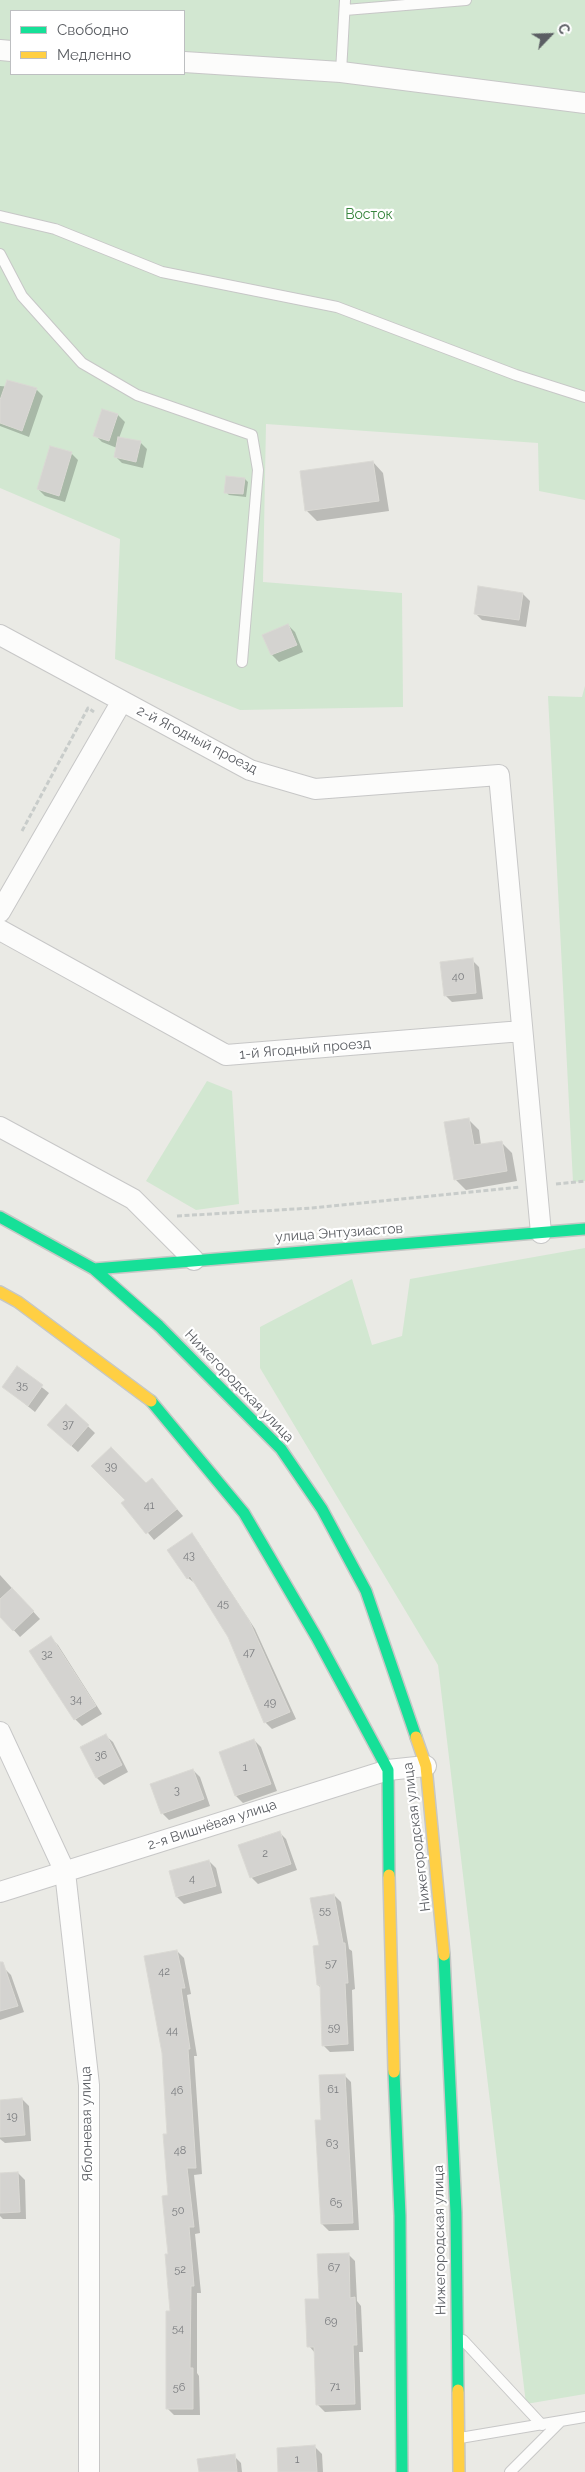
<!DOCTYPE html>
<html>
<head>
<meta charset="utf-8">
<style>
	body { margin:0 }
	#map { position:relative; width:585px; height:2472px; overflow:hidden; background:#eaeae5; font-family:Raleway,sans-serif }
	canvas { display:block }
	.legend { position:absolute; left:10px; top:10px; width:175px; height:65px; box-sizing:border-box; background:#fff; border:1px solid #bdbfc1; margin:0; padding:6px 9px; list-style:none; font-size:15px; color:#5b5e63 }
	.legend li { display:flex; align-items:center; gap:10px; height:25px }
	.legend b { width:25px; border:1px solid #bdbfc1 }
	.north { position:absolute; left:525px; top:10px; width:50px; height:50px; -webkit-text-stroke:4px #fff; paint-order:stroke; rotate:66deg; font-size:14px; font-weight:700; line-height:20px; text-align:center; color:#5b5e63 }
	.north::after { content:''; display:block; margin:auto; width:18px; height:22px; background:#5b5e63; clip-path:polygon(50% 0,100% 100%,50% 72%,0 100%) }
</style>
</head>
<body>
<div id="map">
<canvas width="585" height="2472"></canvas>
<ul class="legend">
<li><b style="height:6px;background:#16e098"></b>Свободно</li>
<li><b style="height:6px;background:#ffcf43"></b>Медленно</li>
</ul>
<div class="north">С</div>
</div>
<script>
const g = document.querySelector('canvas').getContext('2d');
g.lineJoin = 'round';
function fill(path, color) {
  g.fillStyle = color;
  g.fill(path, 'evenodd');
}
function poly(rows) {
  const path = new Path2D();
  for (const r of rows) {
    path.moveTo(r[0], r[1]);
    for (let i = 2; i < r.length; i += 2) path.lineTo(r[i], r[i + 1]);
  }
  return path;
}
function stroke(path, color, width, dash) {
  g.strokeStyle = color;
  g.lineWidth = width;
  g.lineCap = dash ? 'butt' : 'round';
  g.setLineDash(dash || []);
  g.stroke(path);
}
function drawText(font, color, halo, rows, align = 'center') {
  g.font = font + ' Raleway,sans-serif';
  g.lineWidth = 4.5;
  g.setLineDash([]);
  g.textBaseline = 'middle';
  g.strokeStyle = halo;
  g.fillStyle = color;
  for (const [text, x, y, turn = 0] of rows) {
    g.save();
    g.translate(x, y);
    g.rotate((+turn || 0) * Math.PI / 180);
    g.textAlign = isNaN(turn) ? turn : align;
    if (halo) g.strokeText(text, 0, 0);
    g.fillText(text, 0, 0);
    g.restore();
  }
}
fill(poly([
	[0,0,585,0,585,500,539,491,538,443,266,424,263,582,402,593,403,707,240,710,115,659,120,539,0,488],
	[11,11,184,11,184,74,11,74],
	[585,686,585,1181,573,1182,548,696,582,697],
	[207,1081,232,1091,239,1204,196,1210,146,1181],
	[585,1248,585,2394,526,2404,438,1665,260,1368,260,1327,352,1279,372,1345,402,1336,410,1279]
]), '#d2e7d1');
fill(poly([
	[0,386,36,389,43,396,29,437,0,426],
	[103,411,118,415,125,422,119,438,140,442,147,449,143,468,122,463,115,456,117,448,102,442,95,435],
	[71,453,78,460,65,502,45,496,38,489],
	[373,462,383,473,389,511,317,521,307,511],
	[245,479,248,482,246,497,229,495,226,492],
	[523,594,530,601,526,627,482,620,475,613],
	[288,625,295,632,303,652,279,662,272,655,264,635],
	[472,960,479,967,483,999,452,1002,445,995],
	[468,1119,479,1130,481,1145,501,1142,512,1153,517,1181,466,1190,455,1179],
	[18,1368,49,1393,35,1412,4,1387],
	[67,1406,95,1433,78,1452,56,1432],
	[146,1484,158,1487,183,1516,154,1540,123,1503],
	[192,1535,198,1542,255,1629,296,1719,272,1729,265,1722,229,1637,196,1584,188,1578,169,1551],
	[0,1575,40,1619,20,1637,0,1615],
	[51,1638,58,1645,102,1714,82,1726,75,1719,31,1651],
	[106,1736,113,1742,128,1772,104,1785,97,1778,82,1748],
	[254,1740,261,1747,277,1791,243,1803,236,1796,221,1752],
	[193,1770,200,1777,210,1806,169,1820,162,1813],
	[279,1832,286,1839,297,1870,258,1884,251,1877],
	[209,1861,216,1868,222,1893,184,1904,177,1897,170,1872],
	[334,1895,341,1902,349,1949,352,1951,355,1989,352,1990,354,2051,330,2052,323,2045,321,1988,318,1985,320,1947],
	[177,1951,184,1958,191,1994,187,1995,197,2056,194,2056,202,2174,194,2175,200,2233,195,2234,201,2293,197,2293,197,2373,199,2376,200,2415,174,2415,167,2408,171,2313,168,2135],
	[4,1968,11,1975,24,2012,0,2020,0,1969],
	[344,2075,351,2082,359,2230,329,2231,322,2224,322,2121],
	[22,2099,29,2106,31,2141,5,2143,0,2139,0,2101],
	[18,2173,25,2180,26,2219,3,2219,0,2216,0,2174],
	[348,2254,355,2261,357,2301,361,2306,363,2352,359,2352,361,2410,325,2412,318,2405,316,2354,309,2346,320,2300],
	[315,2447,322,2454,323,2472,280,2472],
	[234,2456,241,2463,242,2472,200,2472]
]), '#0003');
const building = poly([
	[7,380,37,388,22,431,0,423,0,400,7,380],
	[102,409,118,414,109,441,93,436,102,409],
	[118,437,141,441,136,462,114,457,118,437],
	[50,446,72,452,59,496,37,489,50,446],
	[373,461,379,501,305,511,300,471,373,461],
	[226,476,245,478,243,494,224,493,226,476],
	[478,586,523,593,519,620,474,614,478,586],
	[288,624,297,645,271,655,262,635,288,624],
	[473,958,476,993,444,996,440,962,473,958],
	[469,1118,474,1145,502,1141,507,1171,454,1180,444,1122,469,1118],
	[17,1366,43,1385,28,1406,2,1387,17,1366],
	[66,1404,89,1425,71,1446,47,1425,66,1404],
	[111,1447,146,1483,152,1478,177,1509,146,1534,121,1503,125,1500,91,1466,111,1447],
	[192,1533,249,1620,290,1712,264,1723,228,1637,190,1576,187,1579,167,1550,192,1533],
	[12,1588,34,1611,13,1631,0,1617,0,1599,12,1588],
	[51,1636,96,1706,74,1720,29,1651,51,1636],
	[106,1734,122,1765,96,1778,80,1747,106,1734],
	[254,1739,271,1784,235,1796,219,1752,254,1739],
	[193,1769,204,1799,161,1814,150,1784,193,1769],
	[280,1831,291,1864,250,1878,238,1845,280,1831],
	[209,1860,216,1886,176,1897,169,1871,209,1860],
	[334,1894,343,1943,345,1943,348,1983,345,1983,348,2044,322,2046,320,1985,317,1985,313,1946,319,1945,310,1898,334,1894],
	[177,1950,185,1988,181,1988,190,2049,188,2049,196,2168,187,2168,194,2227,189,2227,194,2286,191,2286,190,2368,193,2368,193,2409,166,2409,166,2311,170,2311,165,2254,168,2254,162,2196,168,2195,163,2134,167,2134,162,2053,144,1956,177,1950],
	[0,1962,3,1962,18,2006,0,2011,0,1962],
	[345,2074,353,2223,321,2224,315,2120,321,2120,319,2075,345,2074],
	[22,2098,25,2135,0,2137,0,2100,22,2098],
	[18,2172,20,2212,0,2213,0,2173,18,2172],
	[349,2253,350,2298,355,2297,357,2345,353,2345,355,2404,316,2405,314,2347,307,2347,305,2299,319,2299,317,2254,349,2253],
	[315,2445,317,2472,278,2472,277,2448,315,2445],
	[235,2454,237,2472,199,2472,197,2459,235,2454]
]);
fill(building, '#d4d3d0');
stroke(building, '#dad9d4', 1);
const lane = poly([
	[345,10,466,0],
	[341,72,345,0],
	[0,216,55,229,162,272,337,307,516,375,585,397],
	[0,254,22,296,82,363,137,395,252,435,258,470,242,662],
	[463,2340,542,2425],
	[460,2438,585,2417],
	[510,2472,560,2422]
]);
const street = poly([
	[0,50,11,51],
	[184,62,341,72,585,103],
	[0,635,250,770,315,789,499,775,541,1233],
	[0,912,122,701],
	[0,930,226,1055,522,1031],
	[0,1127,133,1199,194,1260],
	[0,1732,65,1872,89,2085,89,2472],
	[0,1892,388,1770,426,1766]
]);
const fast = poly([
	[0,1217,94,1269,159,1326,281,1449,322,1509,366,1591,416,1737],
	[94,1269,585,1229],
	[151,1401,244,1513,317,1638,388,1770,389,1875],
	[444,1955,456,2213,458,2390],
	[394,2072,400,2216,402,2472]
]);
const slow = poly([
	[0,1292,18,1302,151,1401],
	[416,1737,426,1766,444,1955],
	[389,1875,394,2072],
	[458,2390,459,2472]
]);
stroke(lane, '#c7c7c7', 12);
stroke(street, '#c7c7c7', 22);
stroke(fast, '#c6c7c5', 14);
stroke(slow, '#c6c7c5', 14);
stroke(poly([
	[22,831,88,708,94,712],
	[556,1184,585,1181],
	[177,1216,312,1208,520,1187]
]), '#c8ccca', 3, [5, 2.5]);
stroke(lane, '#fcfcfb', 10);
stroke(street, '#fcfcfb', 20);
stroke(fast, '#16e098', 11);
stroke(slow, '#ffcf43', 11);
drawText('11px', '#7a7c7f', null, [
	["40",458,977],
	["35",22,1386],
	["37",68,1425],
	["39",111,1467],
	["41",149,1506],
	["43",189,1556],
	["45",223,1604],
	["47",249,1653],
	["32",47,1655],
	["34",76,1700],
	["49",270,1703],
	["36",101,1756],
	["1",245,1768],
	["3",177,1791],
	["2",265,1854],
	["4",192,1879],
	["55",325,1911],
	["57",331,1964],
	["42",164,1972],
	["59",334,2028],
	["44",172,2031],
	["61",333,2090],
	["46",177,2091],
	["19",12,2117],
	["63",332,2144],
	["48",180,2151],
	["65",336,2203],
	["50",178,2211],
	["67",334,2268],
	["52",180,2270],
	["69",331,2322],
	["54",178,2329],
	["71",335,2387],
	["56",179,2388],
	["1",297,2460]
]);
drawText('14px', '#37853d', '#fff', [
	["Восток",369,215]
]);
drawText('14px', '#5b5e63', '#fff', [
	["2-й Ягодный проезд",197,740,27],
	["1-й Ягодный проезд",305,1049,-5],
	["улица Энтузиастов",339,1233,-4],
	["Нижегородская улица",239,1386,46],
	["2-я Вишнёвая улица",212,1825,-18],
	["Нижегородская улица",417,1837,-97],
	["Яблоневая улица",87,2124,-91],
	["Нижегородская улица",440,2240,-91]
]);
</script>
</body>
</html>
